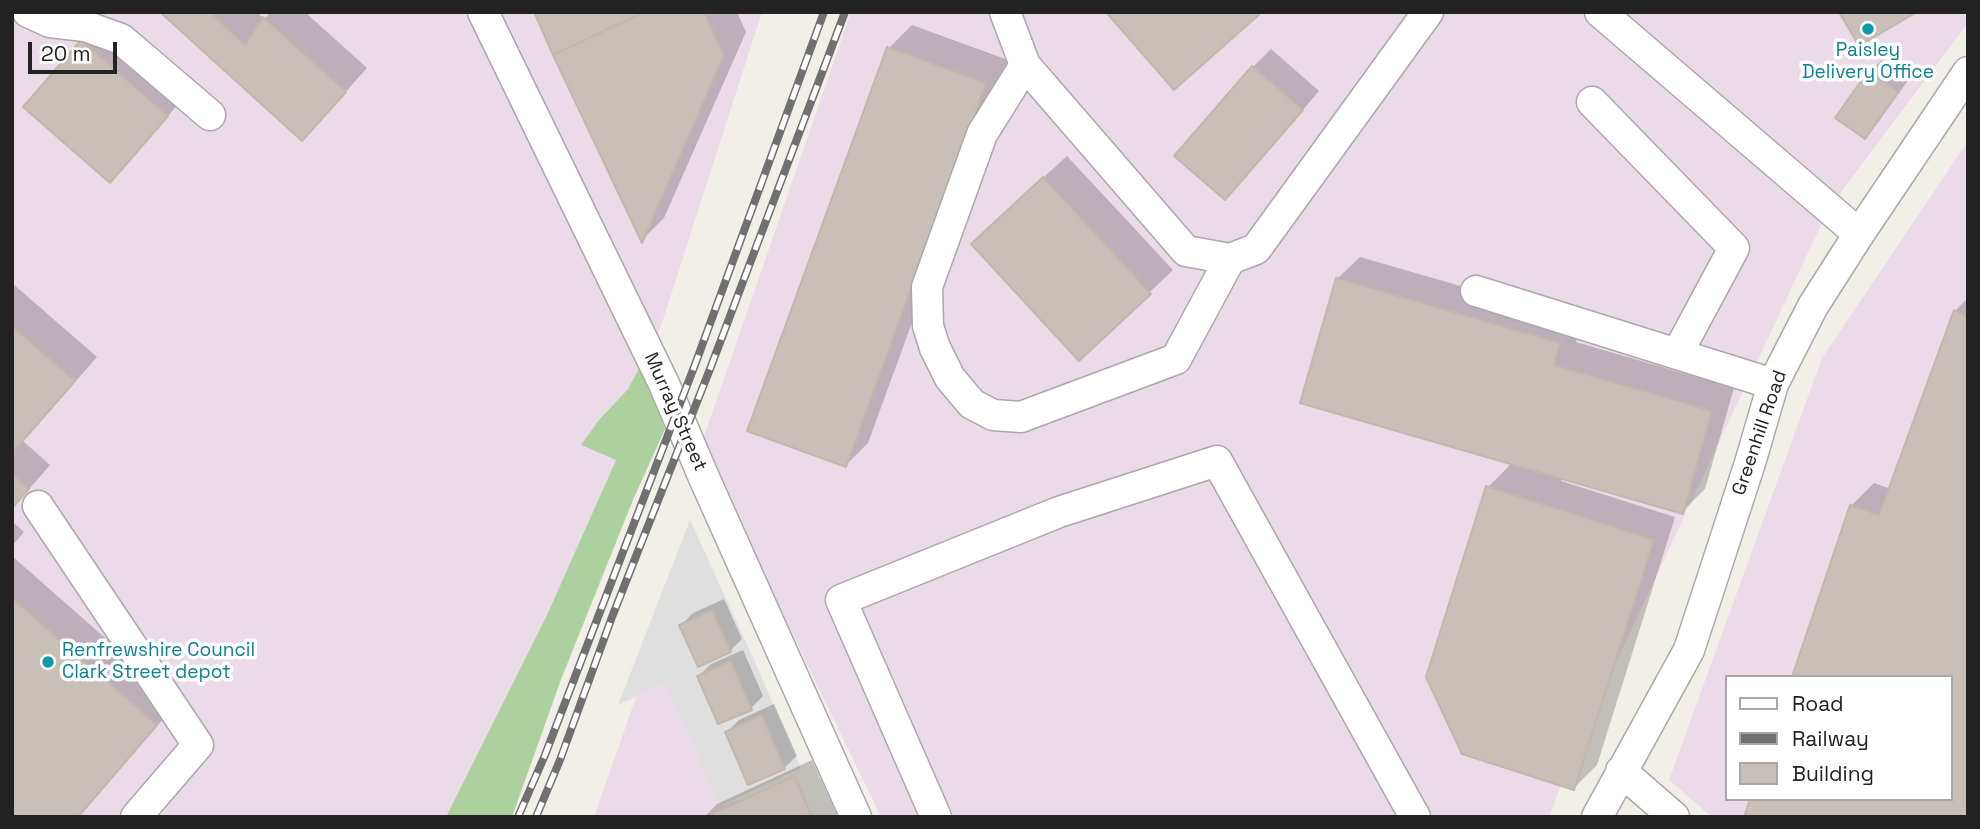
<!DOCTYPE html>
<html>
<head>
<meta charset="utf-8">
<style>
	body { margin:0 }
	#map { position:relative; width:1980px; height:829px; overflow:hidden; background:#f2efe9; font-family:"Space Grotesk",sans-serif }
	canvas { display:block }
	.frame { position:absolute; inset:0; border:14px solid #222; pointer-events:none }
	.legend { position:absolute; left:1725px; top:675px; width:228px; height:126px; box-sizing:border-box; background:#fff; border:2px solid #a7a7a7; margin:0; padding:9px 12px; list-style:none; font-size:21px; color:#222 }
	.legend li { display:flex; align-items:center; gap:14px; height:35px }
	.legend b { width:35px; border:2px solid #a7a7a7 }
	.scale { position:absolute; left:28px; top:42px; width:89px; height:32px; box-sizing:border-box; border:4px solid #222; border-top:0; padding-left:9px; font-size:21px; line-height:24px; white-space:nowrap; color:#222; -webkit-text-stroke:5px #fff; paint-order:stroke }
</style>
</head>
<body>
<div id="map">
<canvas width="1980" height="829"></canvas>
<div class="frame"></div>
<ul class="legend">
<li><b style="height:9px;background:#fff"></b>Road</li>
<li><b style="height:9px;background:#707070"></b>Railway</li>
<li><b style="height:19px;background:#c7bfb8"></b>Building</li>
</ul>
<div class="scale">20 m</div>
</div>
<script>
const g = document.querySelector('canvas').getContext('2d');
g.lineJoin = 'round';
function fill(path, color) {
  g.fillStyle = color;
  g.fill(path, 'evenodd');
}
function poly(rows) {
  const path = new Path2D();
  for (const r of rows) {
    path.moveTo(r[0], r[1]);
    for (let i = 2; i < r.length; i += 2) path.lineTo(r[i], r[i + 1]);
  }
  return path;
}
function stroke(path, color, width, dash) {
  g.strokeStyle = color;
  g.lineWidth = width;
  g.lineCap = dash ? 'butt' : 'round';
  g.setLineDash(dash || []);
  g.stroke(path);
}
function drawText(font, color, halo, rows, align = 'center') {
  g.font = font + ' "Space Grotesk",sans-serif';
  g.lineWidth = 7;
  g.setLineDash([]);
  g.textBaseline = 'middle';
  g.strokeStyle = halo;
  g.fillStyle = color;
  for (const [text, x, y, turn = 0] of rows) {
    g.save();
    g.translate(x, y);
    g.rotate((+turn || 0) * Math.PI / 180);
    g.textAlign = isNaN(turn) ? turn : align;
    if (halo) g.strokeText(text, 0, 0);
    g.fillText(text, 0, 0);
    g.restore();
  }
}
fill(poly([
	[690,520,747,644,801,768,720,806,664,684,618,705]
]), '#e0dfdf');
fill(poly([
	[12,12,762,12,660,329,628,389,599,420,582,445,616,460,547,615,446,817,12,817],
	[851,12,1968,12,1968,23,1829,208,1572,756,1549,817,881,817,701,445],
	[1968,141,1968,817,1712,817,1669,780,1822,358],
	[1726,677,1950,677,1950,799,1726,799],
	[664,683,720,806,799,783,813,817,594,817,636,697]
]), '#ebdbe8');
fill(poly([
	[638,370,647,377,665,429,633,500,562,677,512,817,446,817,547,615,616,460,581,445,599,420,628,389]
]), '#add19e');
fill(poly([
	[162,12,257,12,264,19,271,12,305,12,367,68,324,116],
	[536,12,737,12,746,32,664,218,642,240],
	[100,23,184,97,128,163,25,107],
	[912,25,1008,60,868,443,846,465,889,48],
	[1271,49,1319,91,1243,180,1225,198,1176,156,1253,67],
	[1882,60,1909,79,1877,124,1865,136,1838,117,1870,72],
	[1067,156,1173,270,1079,359,996,221],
	[1360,257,1582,321,1576,342,1734,388,1705,489,1682,512,1562,477,1561,481,1675,517,1597,765,1574,788,1488,487,1512,463,1337,279],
	[12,283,97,357,23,441,50,465,12,509],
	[1968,298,1968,817,1950,799,1950,677,1851,506,1874,483,1891,489,1955,311],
	[12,521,24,532,12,546],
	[12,556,178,702,78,817,12,817],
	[724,599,742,639,730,651,681,625,693,613],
	[743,650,763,696,751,708,699,676,711,664],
	[774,704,797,756,784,768,748,783,727,732,739,720],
	[812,760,838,817,704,817,717,804]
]), '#0003');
const building = poly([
	[160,12,210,12,245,45,263,17,346,92,302,141,160,12],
	[534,12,644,12,553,55,534,12],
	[644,12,704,12,724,55,642,243,553,55,644,12],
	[1106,12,1262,12,1174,90,1106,12],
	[1839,12,1917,12,1859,46,1839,12],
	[81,40,168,116,110,183,23,107,81,40],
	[887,47,986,83,846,467,747,431,887,47],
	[1252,66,1303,110,1225,200,1174,156,1252,66],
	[1868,71,1898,92,1865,139,1835,118,1868,71],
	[1043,177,1151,294,1079,361,971,244,1043,177],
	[1336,278,1560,343,1554,365,1712,411,1683,514,1300,403,1336,278],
	[1954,310,1968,318,1968,817,1744,817,1750,799,1950,799,1950,677,1792,677,1850,505,1879,515,1954,310],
	[12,326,75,381,12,453,12,326],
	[12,474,29,489,12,508,12,474],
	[1486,486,1654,540,1574,790,1462,754,1426,677,1486,486],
	[12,598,157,725,78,817,12,817,12,598],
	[712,610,731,652,698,667,679,625,712,610],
	[731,661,752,710,718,724,697,676,731,661],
	[762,715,785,769,748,785,725,732,762,715],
	[794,776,812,817,706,817,794,776]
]);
fill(building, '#c7bfb8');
stroke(building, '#c4b6ab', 2);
const minor = poly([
	[28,12,50,22,85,26,121,39,210,115],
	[483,12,664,384,705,480,856,817],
	[1005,12,1025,65,1186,251,1230,259,1256,249,1428,12],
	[1600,12,1859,234],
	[1025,65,982,134,927,287,928,326,935,348,950,378,972,404,993,415,1021,417,1176,359,1230,259],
	[1592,102,1734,248,1677,354],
	[1476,291,1773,384],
	[38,506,198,745,136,817],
	[1621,771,1674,817],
	[936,817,841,600,1059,512,1217,461,1415,817],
	[1597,817,1689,650,1750,463,1773,384,1813,306,1859,234,1968,72]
]);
stroke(minor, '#a9a9a9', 33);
stroke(minor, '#fff', 30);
const rail = poly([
	[518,817,545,755,696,362,824,12],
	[536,817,560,760,612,617,710,369,845,12]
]);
stroke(rail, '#707070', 8);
stroke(rail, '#fff', 5, [16]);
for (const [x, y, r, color] of [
	[1868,29,7,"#0f9aa8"],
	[48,662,7,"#0f9aa8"]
]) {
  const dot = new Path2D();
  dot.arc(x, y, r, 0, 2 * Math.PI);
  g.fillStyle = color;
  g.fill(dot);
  stroke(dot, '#fff', 2.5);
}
drawText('19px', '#0d838f', '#fff', [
	["Paisley",1868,51],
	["Delivery Office",1868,73],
	["Renfrewshire Council",62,651,"left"],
	["Clark Street depot",62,673,"left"]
]);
drawText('19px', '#222', '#fff', [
	["Murray Street",675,412,66],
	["Greenhill Road",1760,433,-71]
]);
</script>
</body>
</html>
